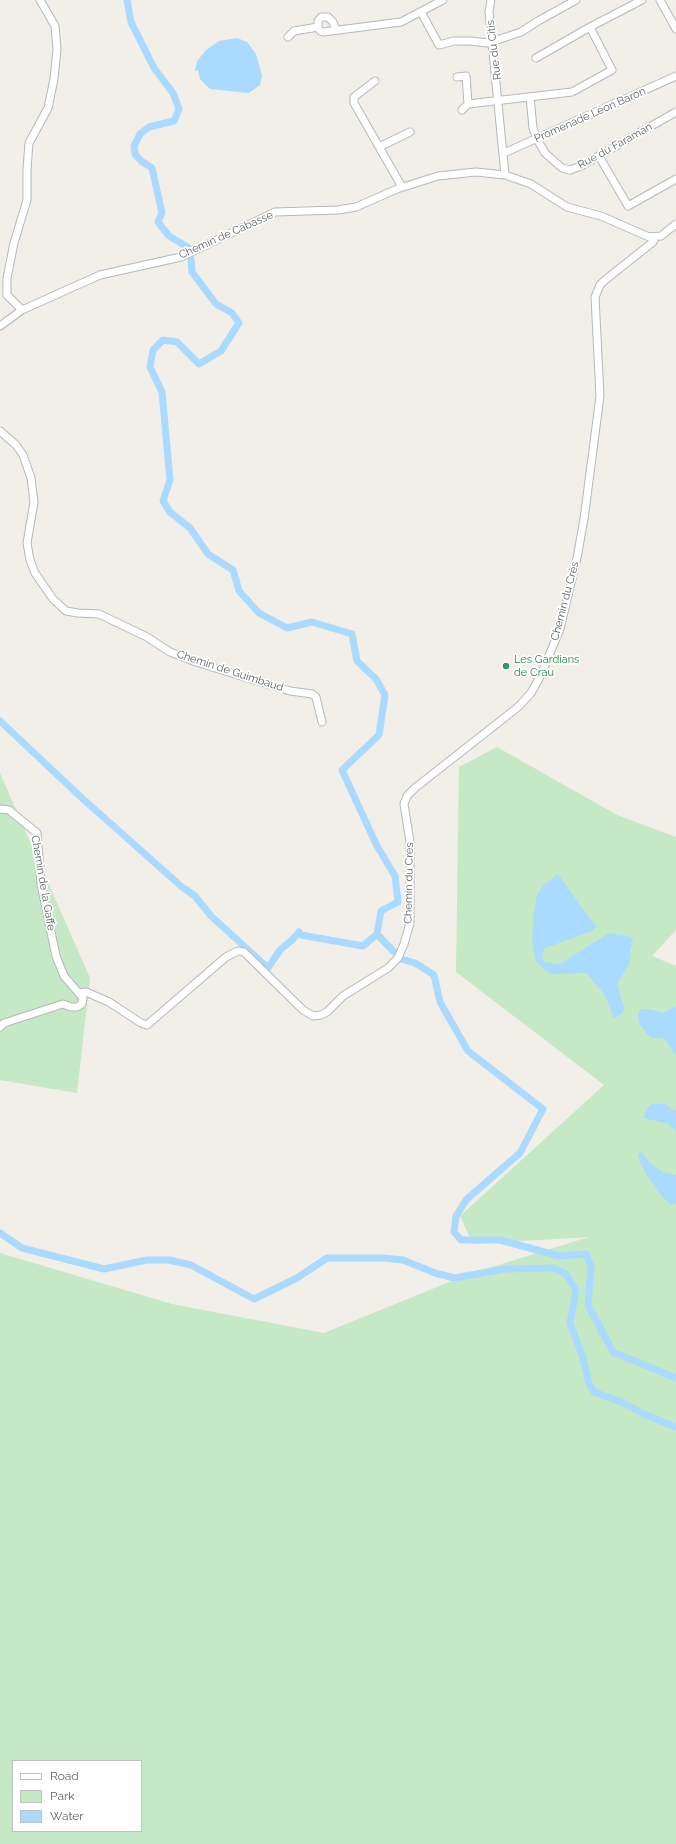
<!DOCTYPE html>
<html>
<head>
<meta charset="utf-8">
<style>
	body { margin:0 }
	#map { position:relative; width:676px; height:1844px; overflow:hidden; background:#f1efe8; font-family:Raleway,sans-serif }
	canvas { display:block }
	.legend { position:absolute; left:12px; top:1760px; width:130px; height:72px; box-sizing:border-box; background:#fff; border:1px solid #bfc1c3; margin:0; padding:5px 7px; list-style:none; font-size:12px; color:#5f6368 }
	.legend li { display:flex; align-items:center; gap:8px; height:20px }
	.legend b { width:20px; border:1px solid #bfc1c3 }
</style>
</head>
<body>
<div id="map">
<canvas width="676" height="1844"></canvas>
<ul class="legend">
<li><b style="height:5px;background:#fff"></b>Road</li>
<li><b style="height:11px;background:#c5e8c5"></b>Park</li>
<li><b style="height:11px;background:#aadaff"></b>Water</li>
</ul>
</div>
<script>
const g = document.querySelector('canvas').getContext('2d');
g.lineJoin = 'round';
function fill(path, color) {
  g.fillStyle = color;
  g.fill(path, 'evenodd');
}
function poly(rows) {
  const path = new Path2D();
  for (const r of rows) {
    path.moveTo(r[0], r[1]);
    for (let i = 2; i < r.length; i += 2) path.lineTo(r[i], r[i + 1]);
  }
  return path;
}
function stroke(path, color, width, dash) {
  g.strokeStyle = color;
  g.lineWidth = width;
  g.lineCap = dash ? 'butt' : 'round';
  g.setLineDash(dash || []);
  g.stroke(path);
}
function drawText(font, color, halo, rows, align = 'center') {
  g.font = font + ' Raleway,sans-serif';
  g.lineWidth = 3.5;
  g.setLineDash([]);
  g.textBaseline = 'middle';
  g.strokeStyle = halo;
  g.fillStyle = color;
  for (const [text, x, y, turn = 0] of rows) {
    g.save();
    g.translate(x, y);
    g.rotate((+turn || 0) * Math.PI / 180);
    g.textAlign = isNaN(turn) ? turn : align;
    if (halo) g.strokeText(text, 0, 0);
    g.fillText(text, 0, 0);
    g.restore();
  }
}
fill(poly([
	[497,747,617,815,676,837,676,930,652,956,676,966,676,1844,0,1844,0,1253,172,1304,324,1333,469,1274,589,1237,473,1244,460,1216,604,1085,456,972,459,767],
	[13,1761,141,1761,141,1831,13,1831],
	[0,773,90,978,77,1093,0,1080]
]), '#c5e8c5');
fill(poly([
	[237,38,247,42,256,54,262,75,260,85,249,93,210,89,200,79,198,70,195,71,197,61,206,50,219,41],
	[556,874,560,877,596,927,592,931,545,948,542,953,543,960,545,962,560,964,609,933,628,936,632,939,633,942,630,950,631,954,629,964,617,984,624,1008,623,1012,617,1017,614,1018,605,995,586,973,550,974,537,963,535,958,532,939,534,912,537,895,544,884,555,877],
	[676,1006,676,1056,664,1038,652,1038,648,1035,639,1023,638,1018,639,1011,643,1009,648,1009,663,1013],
	[652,1104,665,1104,676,1111,676,1131,668,1124,644,1118,646,1110],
	[642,1152,651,1164,663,1172,676,1175,676,1204,671,1205,661,1195,646,1174,638,1157,639,1153]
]), '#aadaff');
stroke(poly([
	[127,0,131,22,154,68,173,93,179,109,174,121,149,127,140,134,134,146,135,154,141,161,152,168,162,213,158,222,169,236,189,248],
	[191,259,192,272,216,304,232,313,239,323,221,351,199,364,177,342,163,340,153,350,150,367,162,392,170,480,163,501,170,512,190,528,208,554,233,570,239,591,259,613,287,628,312,622,352,634,357,661,376,679,385,695,379,735,342,770,376,844,395,876,398,902,381,911,377,934,394,952],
	[0,721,83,799,182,887,195,896,211,916,268,968,280,950,292,940,299,932,301,935,363,946,377,934],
	[401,959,415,963,434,975,440,1002,468,1051,543,1109,520,1153,467,1199,456,1216,454,1232,461,1240,500,1240,559,1256,586,1254,591,1266,588,1305,613,1352,676,1378],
	[0,1233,22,1248,104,1269,147,1260,169,1260,191,1265,254,1299,297,1278,327,1258,384,1258,403,1260,435,1273,454,1278,505,1269,553,1268,566,1274,576,1290,570,1323,583,1358,589,1384,594,1392,621,1402,646,1415,676,1427]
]), '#aadaff', 7);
const street = poly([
	[491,0,489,12,505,175],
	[660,0,676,29],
	[421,12,439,45,454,41,470,41,488,43,521,32,538,21,576,0],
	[336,30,333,22,328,17,321,17,318,21,318,27,320,31,323,32,401,22,443,0],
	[288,37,294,31,318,27],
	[536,58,590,27],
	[457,77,466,76,468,104,462,110],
	[375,81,354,97,354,103,402,187],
	[530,97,533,128,537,139,545,153,562,168,570,170,581,166,676,112],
	[468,104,572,92,612,70,590,27,642,0],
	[379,147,410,132],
	[504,153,676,76],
	[599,156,628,206,676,179],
	[7,295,22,310,100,275,181,257,275,212,338,210,356,207,397,189,438,176,476,172,505,175,531,184,567,207,601,216,649,237,661,236,676,224],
	[7,295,7,278,14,243,27,200,27,169,29,143,48,108,54,79,57,49,55,26,40,0],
	[0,326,22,310],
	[0,431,16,445,23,455,31,478,34,502,27,543,30,560,35,573,53,599,66,611,78,613,99,614,147,637,170,652,196,662,290,691,312,694,316,697,322,722],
	[0,809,9,810,37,833,41,884,56,956,64,976,83,998,82,1004,77,1007,71,1007,63,1004,4,1023,0,1027],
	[80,993,86,992,109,1002,141,1023,147,1025,226,957,238,951,244,952,303,1010,313,1016,321,1015,327,1012,343,996,388,968,398,958,404,944,410,923,410,842,404,804,407,796,415,788,518,707,531,693,541,675,560,629,577,558,584,519,600,396,595,297,600,285,605,280,653,242,655,237]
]);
stroke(street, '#b5b8bc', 9);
stroke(street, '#fff', 7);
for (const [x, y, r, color] of [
	[506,666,4,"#2e9e5b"]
]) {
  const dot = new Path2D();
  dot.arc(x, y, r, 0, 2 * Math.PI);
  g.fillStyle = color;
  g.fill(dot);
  stroke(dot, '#fff', 1.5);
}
drawText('11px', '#5f6368', '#fff', [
	["Rue du Citis",494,50,-97],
	["Promenade Léon Baron",590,115,-24],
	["Rue du Faraman",615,146,-29],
	["Chemin de Cabasse",226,235,-24],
	["Chemin du Crès",565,601,-75],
	["Chemin de Guimbaud",230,671,18],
	["Chemin de la Gaffe",43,883,80],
	["Chemin du Crès",409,883,-89]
]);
drawText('11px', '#27864d', '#fff', [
	["Les Gardians",514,660],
	["de Crau",514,673]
], 'left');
</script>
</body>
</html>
